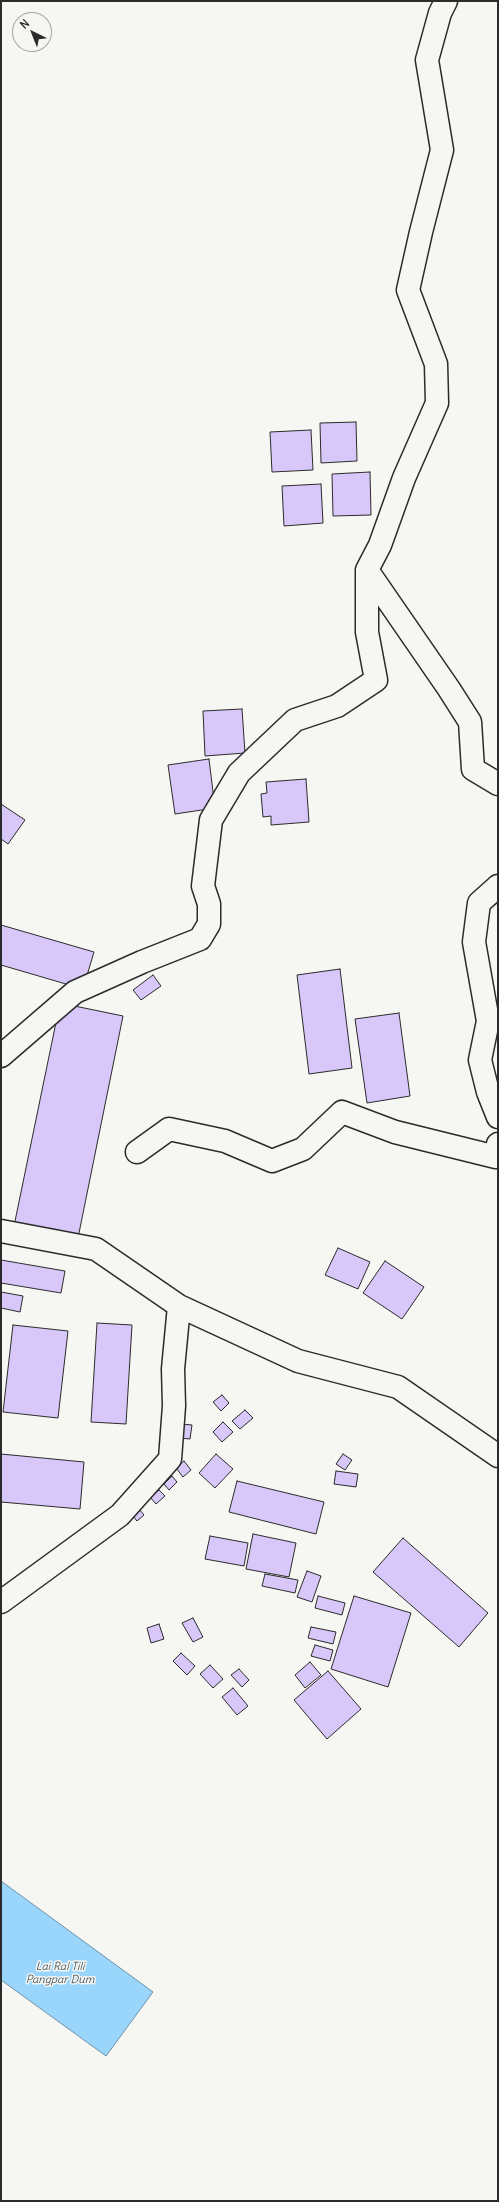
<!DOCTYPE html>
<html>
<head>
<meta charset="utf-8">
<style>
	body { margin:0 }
	#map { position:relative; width:499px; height:2202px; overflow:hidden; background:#f6f6f2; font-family:Delius,sans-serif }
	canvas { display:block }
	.frame { position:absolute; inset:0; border:2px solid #2b2b2b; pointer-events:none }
	.north { position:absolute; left:12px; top:12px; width:40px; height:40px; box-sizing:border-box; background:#f6f6f2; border:1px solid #a5a5a2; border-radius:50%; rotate:317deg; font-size:11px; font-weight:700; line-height:16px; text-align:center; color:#2b2b2b }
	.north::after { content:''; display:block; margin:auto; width:14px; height:18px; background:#2b2b2b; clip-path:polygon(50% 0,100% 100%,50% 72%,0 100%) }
</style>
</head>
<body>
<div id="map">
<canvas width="499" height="2202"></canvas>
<div class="frame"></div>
<div class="north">N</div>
</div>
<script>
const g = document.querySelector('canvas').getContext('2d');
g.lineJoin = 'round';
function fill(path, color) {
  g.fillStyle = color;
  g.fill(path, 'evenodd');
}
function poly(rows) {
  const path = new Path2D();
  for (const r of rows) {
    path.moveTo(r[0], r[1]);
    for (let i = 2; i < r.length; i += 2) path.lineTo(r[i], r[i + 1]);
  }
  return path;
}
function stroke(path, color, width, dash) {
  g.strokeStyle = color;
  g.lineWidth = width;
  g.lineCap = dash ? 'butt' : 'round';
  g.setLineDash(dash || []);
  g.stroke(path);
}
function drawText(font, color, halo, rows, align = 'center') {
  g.font = font + ' Delius,sans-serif';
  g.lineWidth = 3;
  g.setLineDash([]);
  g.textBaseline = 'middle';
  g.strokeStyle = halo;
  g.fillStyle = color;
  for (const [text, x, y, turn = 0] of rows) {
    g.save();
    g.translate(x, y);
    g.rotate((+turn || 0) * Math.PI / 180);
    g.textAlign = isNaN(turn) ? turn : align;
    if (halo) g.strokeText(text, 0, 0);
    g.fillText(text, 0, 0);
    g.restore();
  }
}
const water = poly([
	[1,1881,153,1992,106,2056,1,1980,1,1881]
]);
fill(water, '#9ad6fb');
stroke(water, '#6e92a8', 1);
const building = poly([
	[356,422,357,461,321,463,320,423,356,422],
	[311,430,313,470,272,472,270,432,311,430],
	[370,472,371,515,333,516,332,474,370,472],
	[321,484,323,523,284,526,282,486,321,484],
	[242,709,245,753,205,756,203,711,242,709],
	[209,759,215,808,175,814,168,765,209,759],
	[306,779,309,822,271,825,271,816,263,817,261,794,267,793,266,782,306,779],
	[1,804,25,820,8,844,1,839,1,804],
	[1,925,94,952,83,989,1,965,1,925],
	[340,969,352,1068,309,1074,297,975,340,969],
	[153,975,161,986,141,1000,133,990,153,975],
	[60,1003,123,1016,78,1238,14,1226,60,1003],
	[399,1013,410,1096,367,1103,355,1019,399,1013],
	[338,1248,370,1262,358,1289,325,1275,338,1248],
	[1,1260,65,1271,61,1293,1,1283,1,1260],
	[385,1261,424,1287,402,1319,363,1293,385,1261],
	[1,1292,23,1296,20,1312,1,1308,1,1292],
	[97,1323,132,1325,126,1424,91,1422,97,1323],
	[13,1325,68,1331,58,1418,3,1412,13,1325],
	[222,1395,229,1403,221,1411,213,1402,222,1395],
	[245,1410,253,1418,240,1429,232,1421,245,1410],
	[223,1422,233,1432,222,1442,213,1432,223,1422],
	[181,1424,192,1425,190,1439,179,1438,181,1424],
	[1,1454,84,1462,80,1509,1,1502,1,1454],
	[216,1454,233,1469,215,1488,199,1473,216,1454],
	[343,1454,352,1460,345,1470,336,1464,343,1454],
	[184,1461,191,1470,183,1477,176,1468,184,1461],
	[336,1471,358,1474,356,1487,334,1484,336,1471],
	[172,1476,177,1482,169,1490,164,1484,172,1476],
	[237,1481,324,1502,316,1534,229,1512,237,1481],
	[159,1490,165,1496,156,1504,150,1497,159,1490],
	[140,1510,144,1515,137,1521,133,1516,140,1510],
	[253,1534,296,1543,289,1577,246,1569,253,1534],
	[210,1536,248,1543,244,1566,205,1559,210,1536],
	[403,1538,488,1613,459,1647,373,1572,403,1538],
	[307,1571,321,1576,312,1602,297,1597,307,1571],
	[265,1574,298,1580,295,1593,262,1586,265,1574],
	[318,1596,345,1603,342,1615,315,1608,318,1596],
	[354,1596,411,1613,388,1687,331,1669,354,1596],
	[193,1618,203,1637,193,1642,182,1623,193,1618],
	[159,1624,164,1639,151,1643,147,1628,159,1624],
	[311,1627,336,1632,333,1644,308,1638,311,1627],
	[315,1645,333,1650,330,1661,311,1656,315,1645],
	[181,1653,195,1666,187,1675,173,1661,181,1653],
	[310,1662,321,1675,305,1688,295,1675,310,1662],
	[210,1665,223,1679,213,1688,200,1674,210,1665],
	[239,1669,249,1680,242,1687,231,1675,239,1669],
	[328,1671,361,1709,327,1739,294,1700,328,1671],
	[233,1688,248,1706,237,1715,222,1697,233,1688]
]);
fill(building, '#d8c7f9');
stroke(building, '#2b2b2b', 1);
const minor = poly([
	[367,570,449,689,470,722,473,769,498,784],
	[498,886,479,903,474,942,488,1021,480,1060,488,1092,498,1117],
	[1,1056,75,992,142,962,200,939,209,924,209,904,203,886,211,820,239,773,295,720,337,706,376,680,367,632,367,570,380,545,404,478,437,403,436,364,408,290,421,232,442,150,427,60,440,13,446,1],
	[137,1152,169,1129,225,1141,272,1161,303,1149,342,1112,395,1132,496,1157,498,1144],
	[1,1231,96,1249,179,1306,173,1369,174,1406,170,1459,120,1515,1,1602],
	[179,1306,298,1361,398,1387,498,1456]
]);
stroke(minor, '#2b2b2b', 25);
stroke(minor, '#f6f6f2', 22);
drawText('italic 11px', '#47565f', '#f6f6f2', [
	["Lai Ral Tili",60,1967],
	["Pangpar Dum",60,1980]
]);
</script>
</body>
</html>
